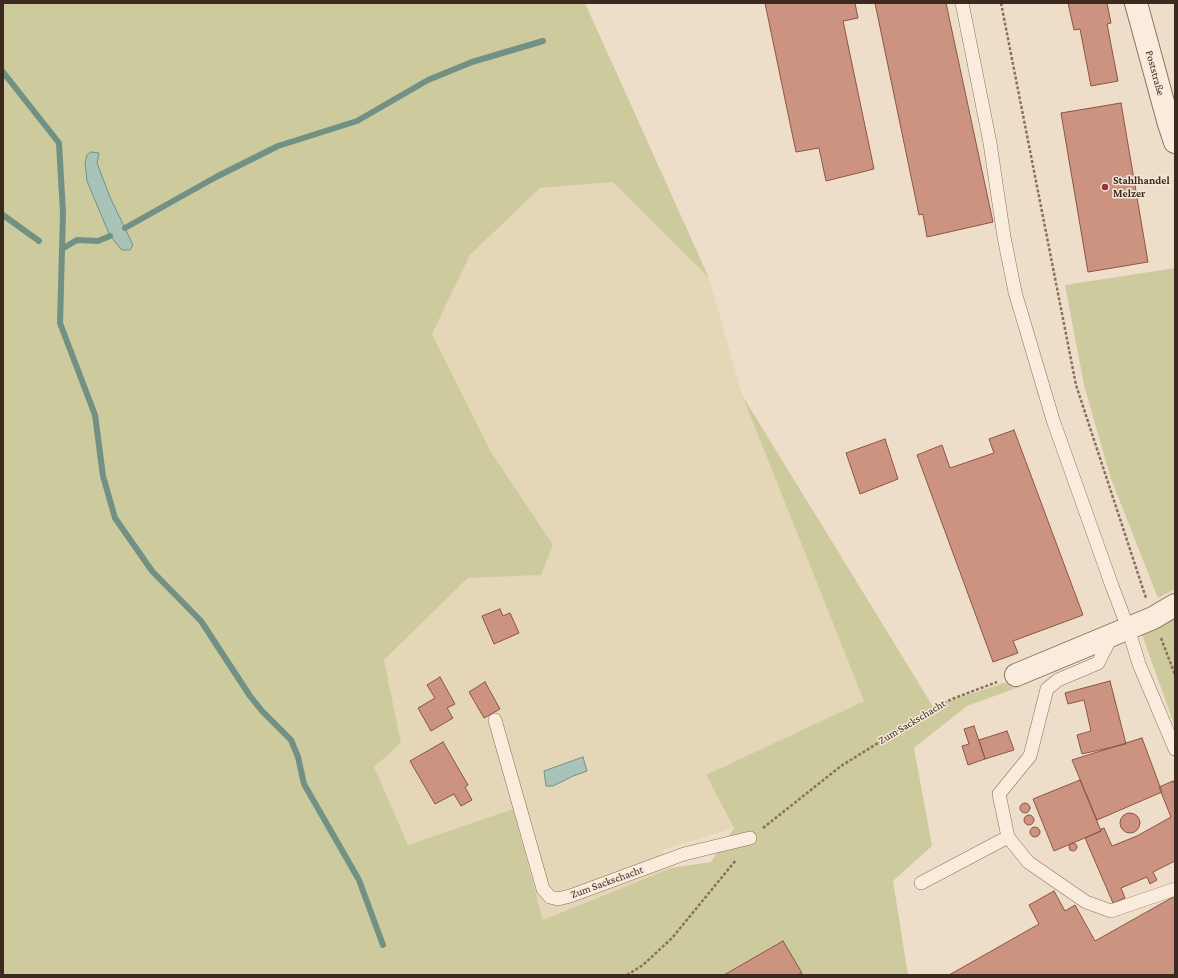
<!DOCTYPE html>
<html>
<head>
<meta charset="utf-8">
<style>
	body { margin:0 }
	#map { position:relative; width:1178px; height:978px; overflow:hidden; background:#eedec9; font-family:"Crimson Pro",serif }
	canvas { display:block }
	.frame { position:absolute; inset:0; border:4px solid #3c2a21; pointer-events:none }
</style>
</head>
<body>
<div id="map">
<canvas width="1178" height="978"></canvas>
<div class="frame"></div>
</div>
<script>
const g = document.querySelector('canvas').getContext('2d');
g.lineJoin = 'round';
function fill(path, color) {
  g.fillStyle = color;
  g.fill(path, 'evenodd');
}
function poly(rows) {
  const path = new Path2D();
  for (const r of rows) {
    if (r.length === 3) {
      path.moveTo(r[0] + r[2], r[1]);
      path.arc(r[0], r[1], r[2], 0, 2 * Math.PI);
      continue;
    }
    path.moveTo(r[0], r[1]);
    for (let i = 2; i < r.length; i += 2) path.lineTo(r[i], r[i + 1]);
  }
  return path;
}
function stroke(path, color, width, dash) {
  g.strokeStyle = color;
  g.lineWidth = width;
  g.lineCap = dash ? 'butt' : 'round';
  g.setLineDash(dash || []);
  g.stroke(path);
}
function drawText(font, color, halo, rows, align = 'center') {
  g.font = font + ' "Crimson Pro",serif';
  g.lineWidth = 3;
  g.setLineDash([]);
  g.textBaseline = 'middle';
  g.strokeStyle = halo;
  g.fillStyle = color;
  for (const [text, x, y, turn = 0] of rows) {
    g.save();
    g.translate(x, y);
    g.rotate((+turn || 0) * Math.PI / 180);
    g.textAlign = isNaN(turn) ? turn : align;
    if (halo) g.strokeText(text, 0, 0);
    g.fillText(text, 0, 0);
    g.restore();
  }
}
fill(poly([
	[613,182,709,278,742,395,864,701,706,775,734,828,663,850,671,868,543,920,513,809,408,846,373,767,401,743,384,660,469,577,540,575,553,545,491,452,432,334,470,255,540,188]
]), '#e4d6b7');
fill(poly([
	[3,3,585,3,709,278,613,182,540,188,470,255,432,334,491,452,553,545,541,575,468,578,384,660,401,743,374,767,408,845,513,809,543,920,671,868,711,862,734,828,706,775,864,701,742,395,934,708,952,700,1003,683,1022,686,967,706,914,748,932,846,893,881,908,975,3,975],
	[1175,268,1175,589,1158,598,1111,479,1084,385,1065,285],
	[1175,616,1175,727,1140,629]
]), '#cdcb9d');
const water = poly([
	[91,152,99,153,97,163,110,197,133,245,130,250,122,250,110,236,87,181,85,163,87,155,91,152],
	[583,757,587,771,573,776,553,786,546,786,544,771,583,757]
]);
fill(water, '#aac3b8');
stroke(water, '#709184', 1);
stroke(poly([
	[3,72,59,143,63,213,60,323,95,415,103,476,115,518,152,571,201,621,250,696,262,711,291,740,298,757,304,784,359,880,383,945],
	[3,215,39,241],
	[125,228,216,177,278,146,357,121,428,80,472,62,543,41],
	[62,249,77,240,98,241,110,236]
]), '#709184', 6);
const building = poly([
	[765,3,855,3,858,18,843,21,874,169,826,181,819,148,796,152,765,3],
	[875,3,946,3,993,222,927,237,923,214,919,215,875,3],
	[1068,3,1107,3,1111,23,1107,24,1118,81,1091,86,1080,29,1074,30,1068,3],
	[1121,103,1148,262,1088,272,1061,113,1121,103],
	[1014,430,1083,615,1013,641,1018,653,993,662,917,455,942,445,950,468,994,453,989,439,1014,430],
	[885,439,898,479,860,494,846,453,885,439],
	[500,609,503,616,510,613,519,633,494,644,482,616,500,609],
	[440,677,455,704,447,708,453,718,431,731,418,708,435,698,427,685,440,677],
	[1110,681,1126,744,1082,754,1077,735,1091,731,1084,700,1068,704,1065,693,1110,681],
	[485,682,500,709,484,718,469,692,485,682],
	[974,726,985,759,968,765,962,746,969,744,964,729,974,726],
	[1007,731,1014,750,985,759,979,740,1007,731],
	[1142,738,1162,792,1097,820,1072,760,1142,738],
	[443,742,468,785,465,787,472,800,461,806,454,794,435,804,410,761,443,742],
	[1080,780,1101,831,1054,851,1033,799,1080,780],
	[1173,781,1175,785,1175,861,1153,872,1157,880,1150,884,1147,877,1121,888,1125,898,1113,903,1085,838,1101,831,1101,829,1104,828,1112,846,1137,836,1171,817,1159,787,1173,781],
	[1025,808,5],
	[1130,823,10],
	[1029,820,5],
	[1035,832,5],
	[1073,847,4],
	[1054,891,1065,911,1075,905,1095,941,1175,896,1175,975,949,975,1039,924,1029,905,1054,891],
	[783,941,802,973,797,975,724,975,783,941]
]);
fill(building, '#cc9480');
stroke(building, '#8a5544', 1);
const service = poly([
	[962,3,990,143,1004,237,1015,292,1053,420,1112,586,1128,628,1139,664,1175,749],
	[495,720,543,889,550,897,558,899,570,896,684,854,750,838],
	[1008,837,1028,862,1086,902,1111,911,1175,889],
	[921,883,1008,837,999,794,1030,756,1047,689,1058,680,1098,663,1112,635]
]);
const minor = poly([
	[1136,3,1169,124,1175,142],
	[1016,675,1153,618,1175,605]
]);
stroke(service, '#8b6f5e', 14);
stroke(minor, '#8b6f5e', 24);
stroke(poly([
	[1001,3,1076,385,1146,598],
	[1161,638,1175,675],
	[763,828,841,766,936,707,952,699,997,682],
	[627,975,643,965,672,938,736,860]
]), '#8b6f5e', 2.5, [3, 2]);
stroke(service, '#f9ecdd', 13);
stroke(minor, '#f9ecdd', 22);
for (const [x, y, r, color] of [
	[1105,187,4,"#992f3f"]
]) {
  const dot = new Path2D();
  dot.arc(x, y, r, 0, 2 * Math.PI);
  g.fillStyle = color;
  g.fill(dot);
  stroke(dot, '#f6e9d9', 1.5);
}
drawText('11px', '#3c2a21', '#f6e9d9', [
	["Poststraße",1155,73,75],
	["Zum Sackschacht",912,722,-31],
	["Zum Sackschacht",607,882,-20]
]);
drawText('bold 11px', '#3c2a21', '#f6e9d9', [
	["Stahlhandel",1113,181],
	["Melzer",1113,194]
], 'left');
</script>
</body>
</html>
